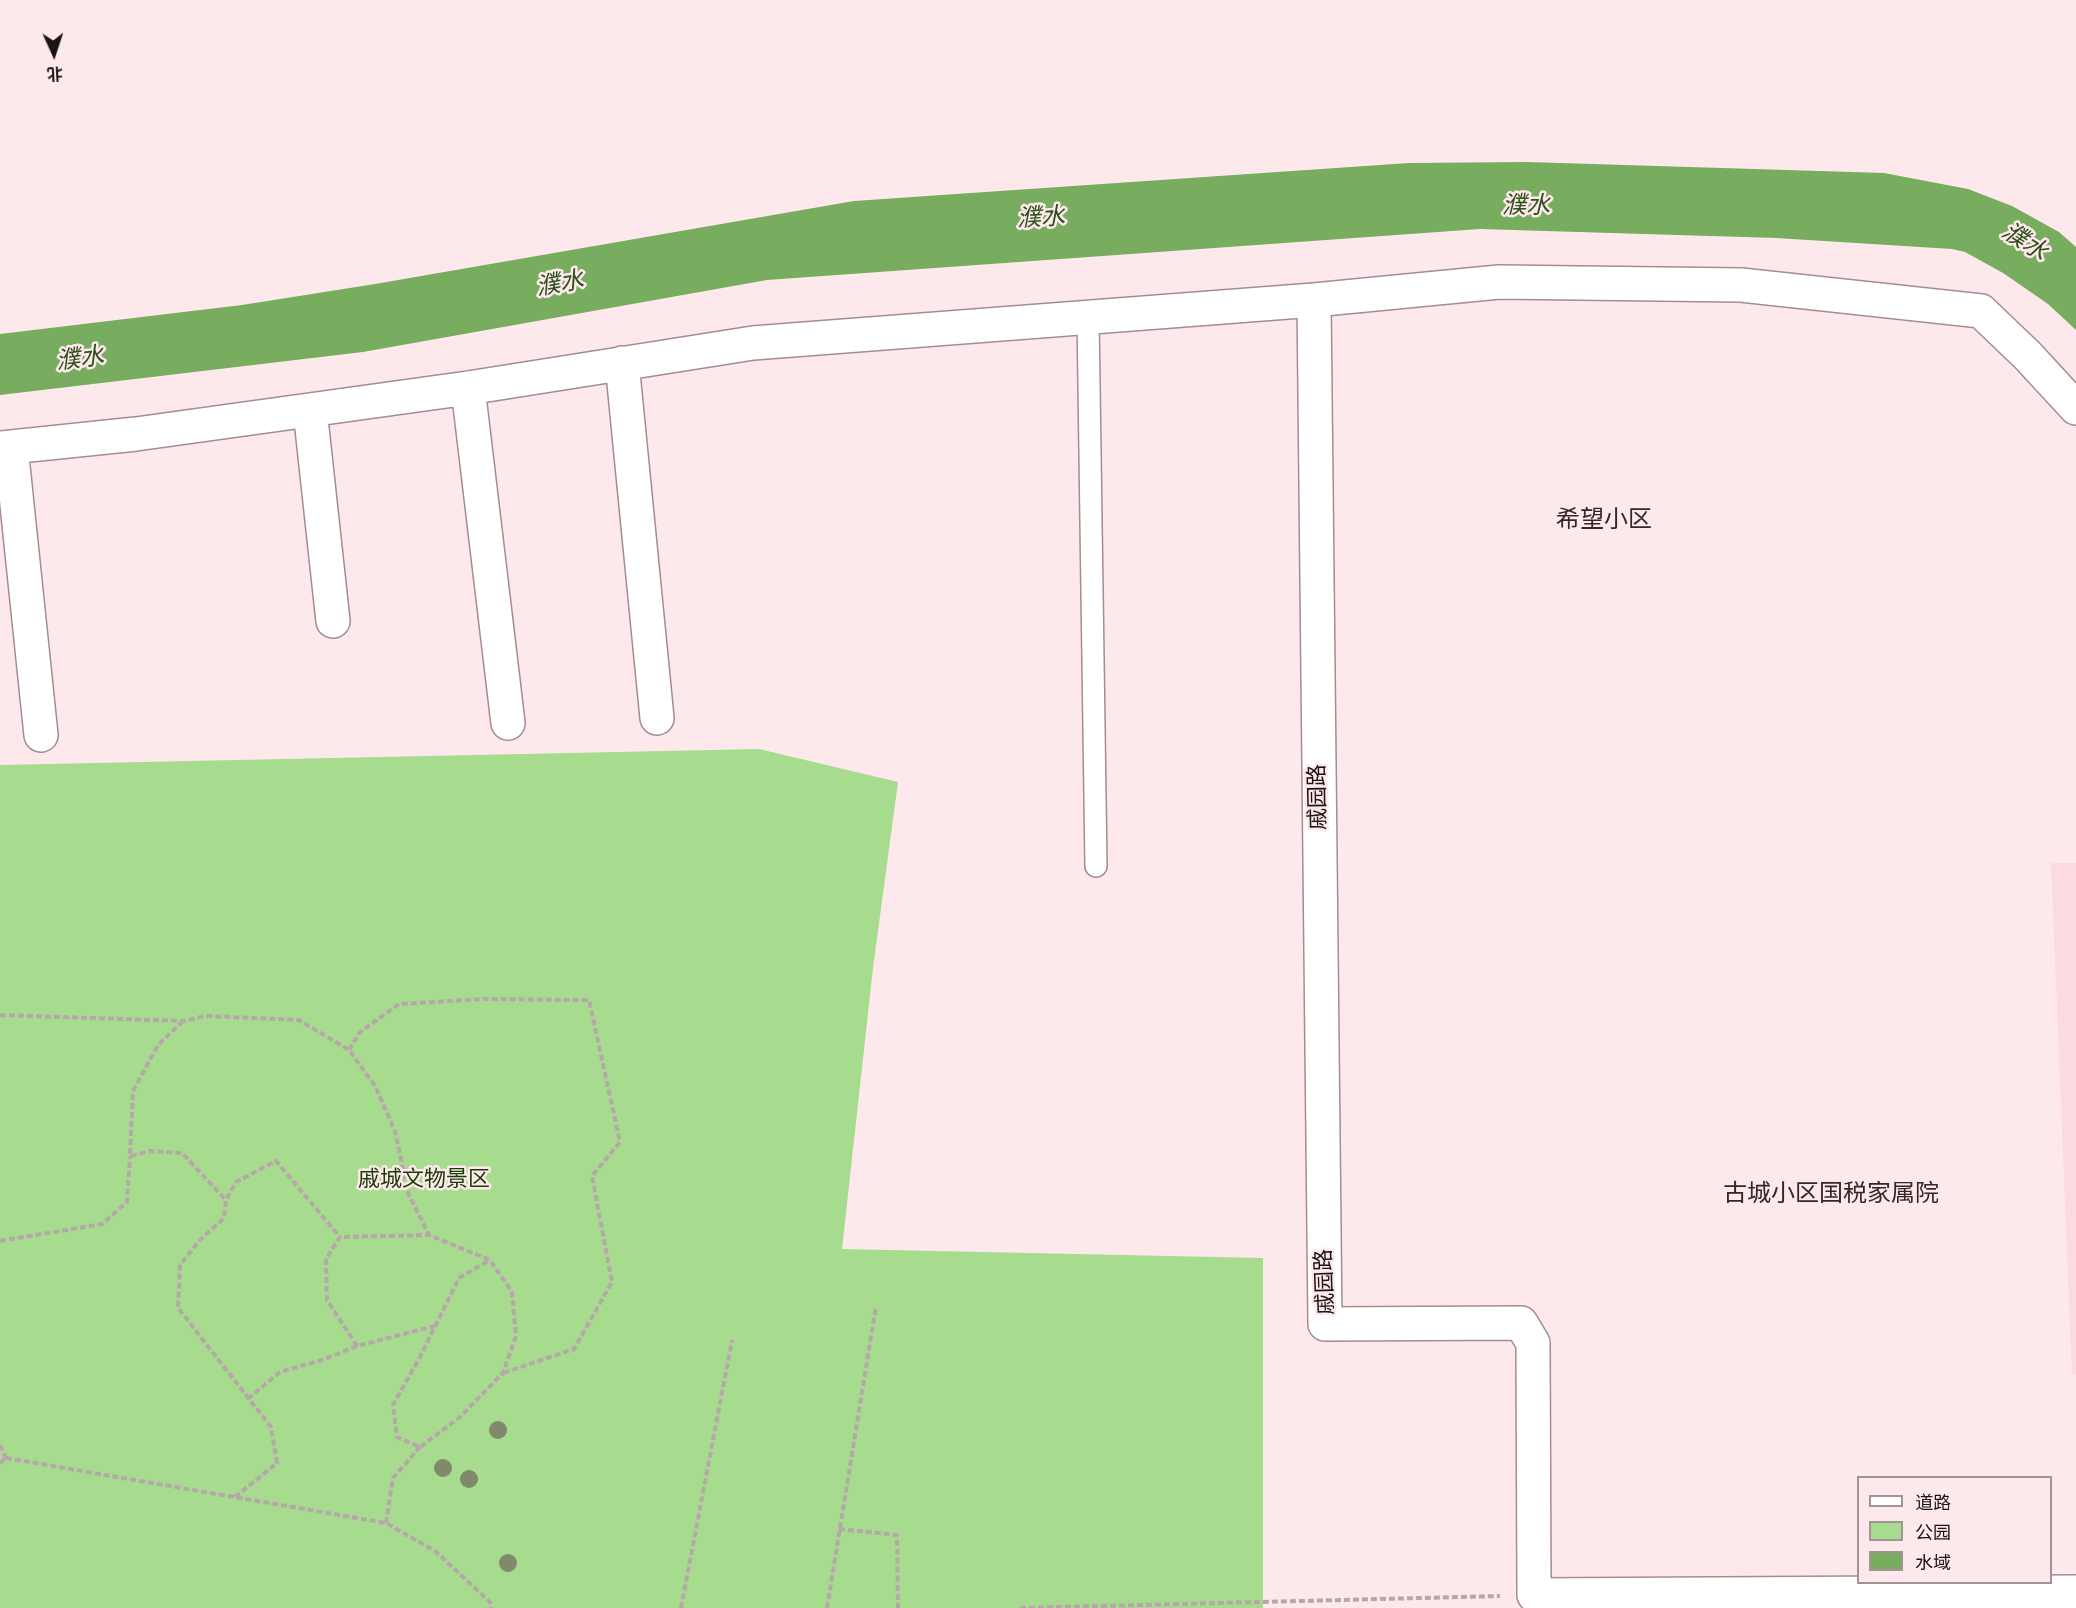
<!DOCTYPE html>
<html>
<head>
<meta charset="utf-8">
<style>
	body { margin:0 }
	#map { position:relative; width:2076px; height:1608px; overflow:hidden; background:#fde9ec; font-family:"Sofia Sans Condensed","Noto Sans SC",sans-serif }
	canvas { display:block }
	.legend { position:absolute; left:1857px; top:1476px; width:195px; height:108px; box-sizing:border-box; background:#fde9ec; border:2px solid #a39396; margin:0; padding:8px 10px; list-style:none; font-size:18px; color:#1b1314 }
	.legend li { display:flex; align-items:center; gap:12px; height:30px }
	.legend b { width:30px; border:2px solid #a39396 }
	.north { position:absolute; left:24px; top:24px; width:60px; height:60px; -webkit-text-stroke:4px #fde9ec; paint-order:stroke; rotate:177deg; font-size:16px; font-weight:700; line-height:24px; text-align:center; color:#1b1314 }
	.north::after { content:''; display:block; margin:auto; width:21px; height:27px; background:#1b1314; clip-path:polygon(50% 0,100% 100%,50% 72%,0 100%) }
</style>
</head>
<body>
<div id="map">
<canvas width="2076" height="1608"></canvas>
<ul class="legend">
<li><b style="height:8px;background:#fff"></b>道路</li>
<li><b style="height:16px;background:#a7db8e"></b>公园</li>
<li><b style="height:16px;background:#78ac5e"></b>水域</li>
</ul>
<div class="north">北</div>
</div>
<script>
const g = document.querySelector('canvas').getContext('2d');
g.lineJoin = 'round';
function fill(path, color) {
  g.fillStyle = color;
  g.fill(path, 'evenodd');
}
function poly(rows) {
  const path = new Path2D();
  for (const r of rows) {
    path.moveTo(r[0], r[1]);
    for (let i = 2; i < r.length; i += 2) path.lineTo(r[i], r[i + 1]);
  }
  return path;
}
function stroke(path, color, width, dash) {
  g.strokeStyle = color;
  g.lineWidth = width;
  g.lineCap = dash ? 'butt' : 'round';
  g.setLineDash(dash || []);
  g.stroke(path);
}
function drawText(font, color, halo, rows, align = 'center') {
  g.font = font + ' "Sofia Sans Condensed","Noto Sans SC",sans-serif';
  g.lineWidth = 5;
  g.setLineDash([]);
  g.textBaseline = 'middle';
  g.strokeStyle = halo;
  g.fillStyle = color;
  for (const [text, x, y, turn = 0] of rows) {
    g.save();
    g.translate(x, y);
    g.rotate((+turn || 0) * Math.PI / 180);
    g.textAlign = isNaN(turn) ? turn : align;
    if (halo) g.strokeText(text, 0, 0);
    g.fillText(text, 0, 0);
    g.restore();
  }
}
fill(poly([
	[2051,863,2076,863,2076,1374,2072,1374]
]), '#fcdbe0');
fill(poly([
	[759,749,898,782,873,968,842,1249,1263,1258,1263,1608,0,1608,0,765]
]), '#a7db8e');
fill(poly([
	[1528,162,1884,173,1968,189,2012,206,2059,232,2076,247,2076,330,2048,304,2003,273,1965,252,1952,249,1776,238,1480,229,767,280,363,352,0,395,0,334,242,305,375,284,854,201,1409,163]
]), '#78ac5e');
const lane = poly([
	[1088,316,1096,866]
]);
const street = poly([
	[1314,300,1325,1324,1521,1323,1533,1343,1534,1595,2076,1592],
	[622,363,657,718],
	[468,388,508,723],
	[310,410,333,621],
	[11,447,41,735],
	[0,448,136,434,468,388,753,343,1314,300,1499,282,1741,285,1981,311,2028,356,2076,408]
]);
stroke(lane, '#a38d90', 24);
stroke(street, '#a38d90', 36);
stroke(poly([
	[0,1015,183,1021,205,1016,299,1020,349,1050,375,1086,395,1131,408,1193,429,1235,490,1260,512,1292,516,1336,503,1373,459,1418,420,1447,397,1437,393,1405,420,1357,459,1278,490,1260],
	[183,1021,158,1045,133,1091,130,1156,150,1151,182,1153,226,1200],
	[349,1050,360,1032,399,1004,484,999,589,1000,620,1142,592,1176,612,1282,574,1349,503,1373],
	[0,1241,102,1224,127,1202,130,1156],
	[357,1346,327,1300,326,1259,340,1237,429,1235],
	[248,1399,280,1372,322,1360,357,1346,435,1326],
	[0,1445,6,1458],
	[6,1458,386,1523,435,1551,490,1602,491,1608],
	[0,1463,6,1458],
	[235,1497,277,1463,271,1427,178,1308,180,1265,200,1240,224,1218,226,1200,236,1182,276,1161,340,1237],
	[386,1523,393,1478,420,1447],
	[839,1529,897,1535,898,1608],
	[681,1608,732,1340],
	[827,1608,876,1306],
	[1020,1608,1500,1596]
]), '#b7a7aa', 4, [6, 3]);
stroke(lane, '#fff', 21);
stroke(street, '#fff', 33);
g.fillStyle = '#80896c';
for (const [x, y] of [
	[498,1430],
	[443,1468],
	[469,1479],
	[508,1563]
]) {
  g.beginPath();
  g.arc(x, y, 9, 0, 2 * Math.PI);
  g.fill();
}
drawText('22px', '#1b1314', '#fde9ec', [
	["戚园路",1319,797,-91],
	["戚园路",1326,1282,-92]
]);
drawText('22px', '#1a3b03', '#fde9ec', [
	["戚城文物景区",424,1180]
]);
drawText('italic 24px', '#2d4f1a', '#fde9ec', [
	["濮水",1526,207],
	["濮水",1041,219,-3],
	["濮水",2024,243,33],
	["濮水",560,285,-10],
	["濮水",80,360,-7]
]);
drawText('24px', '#372528', '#fde9ec', [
	["希望小区",1604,521],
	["古城小区国税家属院",1831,1195]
]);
</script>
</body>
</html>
